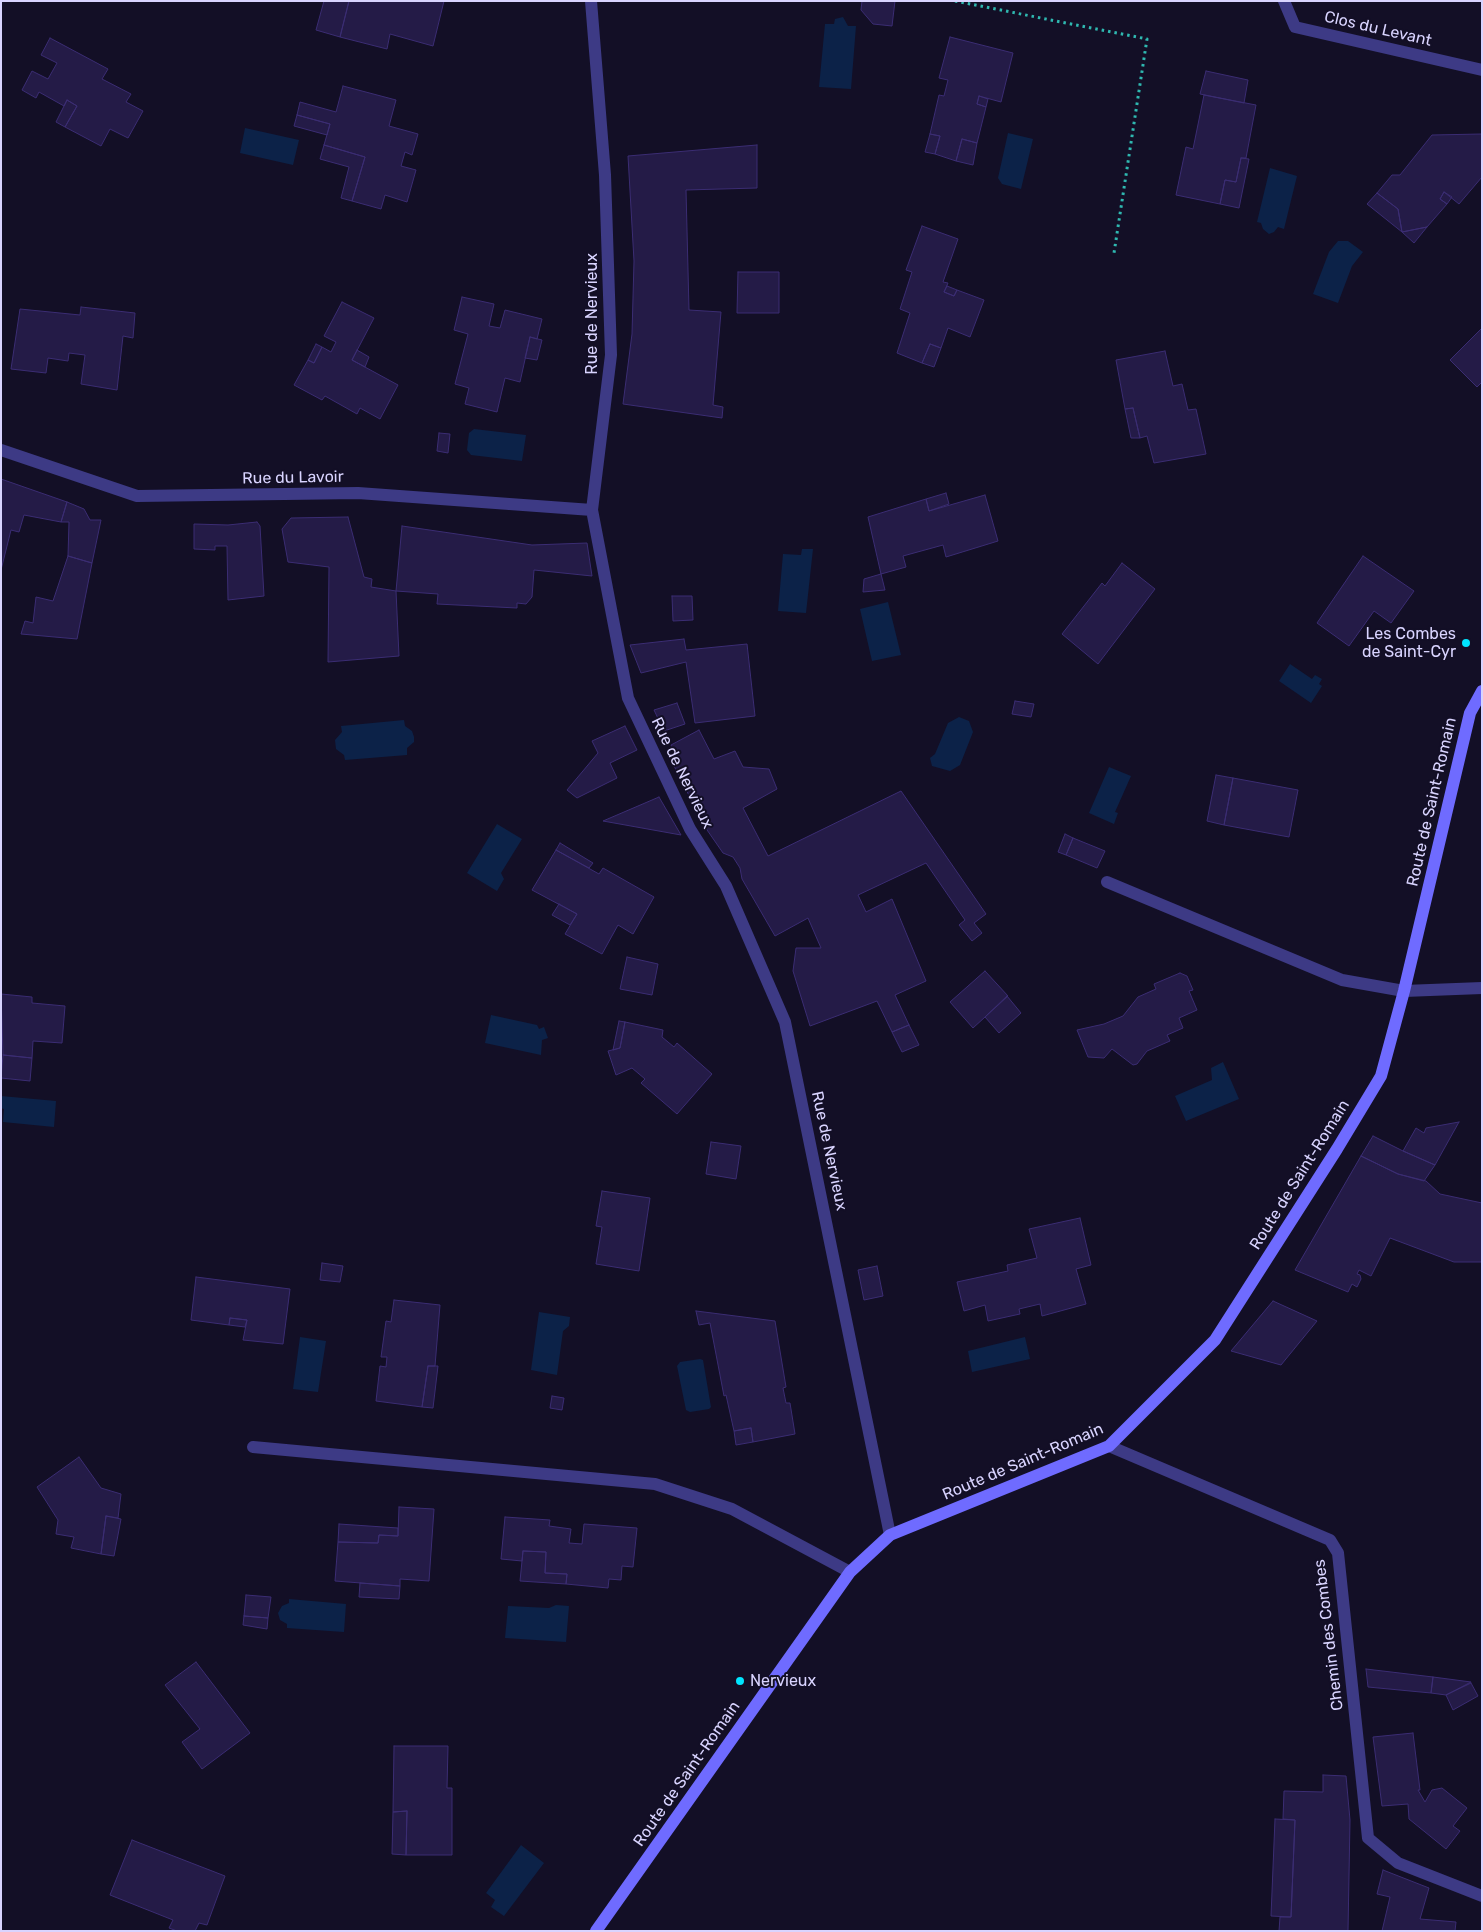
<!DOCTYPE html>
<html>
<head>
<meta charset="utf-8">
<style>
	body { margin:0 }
	#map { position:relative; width:1483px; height:1932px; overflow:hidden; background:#130f26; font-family:Rubik,sans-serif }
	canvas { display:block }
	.frame { position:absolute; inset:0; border:2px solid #d9d4ff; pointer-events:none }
</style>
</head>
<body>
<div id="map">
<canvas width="1483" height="1932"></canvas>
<div class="frame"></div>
</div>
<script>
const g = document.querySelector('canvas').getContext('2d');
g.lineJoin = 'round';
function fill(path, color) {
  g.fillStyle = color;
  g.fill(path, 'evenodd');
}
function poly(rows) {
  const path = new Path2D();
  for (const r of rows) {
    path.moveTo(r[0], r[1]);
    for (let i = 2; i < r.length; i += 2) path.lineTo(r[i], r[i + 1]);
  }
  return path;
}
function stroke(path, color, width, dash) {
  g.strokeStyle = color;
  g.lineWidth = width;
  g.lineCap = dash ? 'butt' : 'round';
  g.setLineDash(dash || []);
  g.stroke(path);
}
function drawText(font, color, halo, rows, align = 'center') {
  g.font = font + ' Rubik,sans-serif';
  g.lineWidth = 4;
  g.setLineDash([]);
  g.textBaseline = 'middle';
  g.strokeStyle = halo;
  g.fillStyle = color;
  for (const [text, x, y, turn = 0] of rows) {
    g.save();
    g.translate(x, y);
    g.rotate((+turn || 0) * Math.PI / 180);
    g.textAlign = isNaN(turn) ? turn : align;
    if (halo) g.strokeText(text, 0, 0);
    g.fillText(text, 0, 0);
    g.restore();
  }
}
fill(poly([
	[843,17,848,26,856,26,851,89,819,87,825,24,834,24,835,19],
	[245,128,299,140,293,165,240,153],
	[1008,133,1033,139,1021,189,1002,184,998,178],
	[1270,168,1297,176,1284,229,1278,227,1274,232,1269,234,1263,229,1261,223,1257,222],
	[1338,241,1348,241,1363,252,1352,266,1338,303,1313,294,1329,252],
	[474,429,526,435,522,461,471,455,467,450,469,433],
	[802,549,813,549,806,613,778,611,783,554,801,555],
	[888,602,901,655,872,661,860,609],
	[1290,664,1312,679,1315,675,1322,679,1319,684,1322,686,1311,703,1279,681],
	[959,717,969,721,973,732,960,765,950,771,932,766,930,758,935,754,948,723],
	[404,720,405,726,412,731,414,737,414,742,407,748,407,755,345,760,344,755,336,749,335,740,342,732,341,726],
	[1109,767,1131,776,1115,812,1118,813,1114,824,1089,813],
	[497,824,522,839,501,873,504,879,497,891,467,873],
	[491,1015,537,1025,539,1029,544,1027,548,1038,542,1040,541,1055,485,1043],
	[1223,1062,1239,1099,1186,1121,1175,1096,1212,1080,1211,1068],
	[1,1096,56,1101,54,1127,3,1122,4,1109,1,1108],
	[539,1312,570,1317,569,1326,563,1331,557,1375,531,1370],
	[300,1337,326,1341,318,1392,293,1389],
	[1025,1337,1030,1359,972,1372,968,1351],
	[700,1359,703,1360,711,1407,709,1409,690,1412,686,1410,677,1366,680,1362],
	[289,1599,346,1604,344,1632,287,1628,287,1624,280,1620,278,1613,282,1606,289,1603],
	[556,1605,569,1606,566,1642,505,1638,508,1606,549,1608],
	[521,1845,544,1863,504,1916,491,1907,495,1900,486,1893]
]), '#0c2248');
const building = poly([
	[324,1,349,1,340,37,316,30,324,1],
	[349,1,444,1,433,46,390,34,387,49,340,37,349,1],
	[862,1,895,1,892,26,873,24,861,10,862,1],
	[950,37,1013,53,1001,102,979,96,977,104,986,107,977,143,962,139,956,161,935,154,940,136,930,134,939,95,944,96,948,80,939,78,950,37],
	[50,38,108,69,102,79,131,94,126,102,143,111,128,138,110,129,101,146,65,127,77,106,67,100,64,106,39,92,36,98,22,90,32,71,48,79,57,63,41,55,50,38],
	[1206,71,1248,80,1244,103,1200,94,1206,71],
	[343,86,396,100,389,126,418,134,412,155,405,152,401,166,416,170,407,202,385,195,381,209,352,201,365,157,324,145,330,124,297,115,300,102,336,112,343,86],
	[1204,95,1256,105,1246,158,1241,158,1236,182,1225,180,1220,204,1176,195,1186,147,1193,149,1204,95],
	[979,96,988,99,986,107,977,104,979,96],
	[67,100,77,106,65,127,56,122,67,100],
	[297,115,330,124,327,135,294,126,297,115],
	[930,134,940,136,935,154,925,152,930,134],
	[1482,134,1482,177,1459,204,1444,192,1440,199,1447,204,1427,227,1402,232,1398,209,1377,193,1392,175,1400,175,1432,135,1482,134],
	[962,139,977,143,973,165,956,161,962,139],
	[324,145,365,157,352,201,341,198,349,167,320,159,324,145],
	[757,145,757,188,686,190,689,310,721,312,713,405,723,407,722,418,623,404,632,334,634,261,628,156,757,145],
	[1241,158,1249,159,1239,208,1220,204,1225,180,1236,182,1241,158],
	[1444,192,1452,197,1447,204,1440,199,1444,192],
	[1377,193,1398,209,1402,232,1367,204,1377,193],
	[922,226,958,239,943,282,948,283,944,292,954,296,957,290,984,300,970,337,948,328,941,348,930,344,922,363,897,353,910,313,900,309,912,272,906,270,922,226],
	[1427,227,1414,243,1402,232,1427,227],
	[738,272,779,272,779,313,737,313,738,272],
	[947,286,957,290,954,296,944,292,947,286],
	[462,297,494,304,489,326,500,328,505,310,542,319,537,339,530,337,520,382,505,378,497,412,465,404,469,388,455,384,468,334,454,330,462,297],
	[342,302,374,318,352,360,398,385,380,419,360,408,357,414,325,396,322,400,294,385,308,360,314,363,322,347,331,352,336,342,324,336,342,302],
	[81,307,135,313,133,338,123,336,117,390,81,384,85,355,69,353,68,361,48,358,46,373,11,369,20,309,80,315,81,307],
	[1482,328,1482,382,1477,387,1450,360,1482,328],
	[530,337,542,340,537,360,525,358,530,337],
	[316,344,322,347,314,363,308,360,316,344],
	[930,344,941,348,934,367,922,363,930,344],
	[357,350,369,357,365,367,352,360,357,350],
	[1165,351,1173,386,1182,384,1188,410,1196,409,1206,454,1154,463,1147,436,1140,438,1133,408,1125,409,1116,360,1165,351],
	[1133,408,1140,438,1131,438,1125,409,1133,408],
	[439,433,450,434,448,453,437,451,439,433],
	[1,479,67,502,61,522,24,515,19,532,11,530,1,570,1,479],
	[946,493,949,504,929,511,926,499,946,493],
	[985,495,998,541,946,557,943,545,903,556,906,567,881,574,868,517,926,499,929,511,985,495],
	[67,502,84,509,90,520,101,520,92,563,68,556,69,522,61,522,67,502],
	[348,517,364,577,372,579,371,587,396,591,399,656,328,662,329,567,288,562,282,529,291,518,348,517],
	[257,522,260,526,264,596,228,600,227,546,215,546,215,550,194,549,194,524,228,525,257,522],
	[402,526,532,545,587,543,592,576,534,570,532,597,526,604,517,603,517,608,437,604,438,594,396,591,402,526],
	[68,556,92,563,77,639,21,634,25,621,33,623,36,597,53,601,68,556],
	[1363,556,1414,591,1391,623,1374,611,1349,646,1317,623,1363,556],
	[1122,563,1155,589,1098,664,1062,634,1102,583,1105,586,1122,563],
	[881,574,885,590,863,592,864,579,881,574],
	[672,596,692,596,693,620,673,621,672,596],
	[684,639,686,650,747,644,755,716,695,723,686,662,641,673,630,645,684,639],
	[1015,701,1034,704,1031,717,1012,714,1015,701],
	[677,703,685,724,664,731,654,710,677,703],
	[625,726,637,750,610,763,617,778,577,798,567,790,598,753,592,741,625,726],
	[699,730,714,759,735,751,743,767,769,769,777,789,743,808,768,856,901,791,986,914,974,923,982,933,972,941,959,925,965,920,926,863,858,895,866,912,892,899,926,981,895,995,909,1025,892,1032,877,1001,810,1026,793,971,796,948,821,948,808,918,775,936,742,879,740,868,733,857,723,853,705,827,671,760,676,757,671,745,699,730],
	[1216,775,1233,778,1224,825,1207,821,1216,775],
	[1233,778,1298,790,1289,837,1224,825,1233,778],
	[659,797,681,835,603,821,659,797],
	[1065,834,1073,838,1066,855,1058,852,1065,834],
	[1073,838,1105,851,1097,868,1066,855,1073,838],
	[560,843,593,863,589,868,556,850,560,843],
	[556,850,599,874,603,868,654,897,633,934,618,925,602,954,565,934,577,914,532,890,556,850],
	[559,904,577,914,570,925,552,915,559,904],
	[627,957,658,964,652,995,620,989,627,957],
	[985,971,1008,996,973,1028,950,1002,985,971],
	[1180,973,1187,976,1193,990,1189,991,1197,1010,1179,1018,1183,1028,1167,1035,1170,1041,1147,1051,1137,1064,1133,1065,1112,1049,1104,1058,1088,1057,1077,1030,1104,1024,1123,1016,1138,997,1156,989,1154,984,1180,973],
	[1,994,32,997,32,1003,65,1006,62,1043,33,1041,32,1058,3,1055,1,994],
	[1007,996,1021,1013,999,1033,985,1017,1007,996],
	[619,1021,625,1022,620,1048,613,1050,619,1021],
	[625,1022,663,1030,662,1037,674,1047,677,1043,712,1074,677,1114,641,1083,645,1079,632,1068,616,1075,608,1051,620,1048,625,1022],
	[909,1025,919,1045,902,1052,892,1032,909,1025],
	[3,1055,32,1058,30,1081,1,1078,3,1055],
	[1459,1122,1435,1165,1403,1151,1416,1128,1424,1133,1426,1128,1459,1122],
	[1373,1136,1403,1151,1435,1165,1424,1181,1398,1174,1361,1156,1373,1136],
	[711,1142,741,1146,736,1179,706,1174,711,1142],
	[1361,1156,1398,1174,1426,1181,1440,1194,1482,1203,1482,1262,1454,1262,1390,1238,1371,1276,1359,1270,1357,1274,1360,1275,1361,1279,1357,1287,1352,1284,1348,1292,1295,1270,1361,1156],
	[602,1191,650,1198,639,1271,596,1264,602,1227,596,1226,602,1191],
	[1080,1218,1091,1265,1076,1269,1086,1304,1042,1316,1040,1304,1019,1309,1020,1314,988,1321,985,1305,964,1311,957,1282,1008,1271,1007,1265,1037,1258,1029,1229,1080,1218],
	[322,1263,343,1266,340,1282,320,1280,322,1263],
	[877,1266,883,1296,864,1300,858,1270,877,1266],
	[196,1277,290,1289,283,1344,243,1340,247,1320,230,1318,229,1325,191,1320,196,1277],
	[394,1300,440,1305,435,1366,428,1366,422,1407,376,1401,380,1366,386,1367,387,1357,381,1357,386,1321,391,1322,394,1300],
	[1273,1301,1317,1321,1281,1365,1231,1351,1273,1301],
	[696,1311,775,1321,786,1387,783,1388,786,1403,790,1403,795,1434,753,1442,751,1428,734,1431,726,1395,724,1396,710,1323,699,1325,696,1311],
	[230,1318,247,1320,245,1327,229,1325,230,1318],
	[428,1366,438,1366,433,1408,422,1407,428,1366],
	[552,1396,564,1398,562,1410,550,1408,552,1396],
	[751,1428,753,1442,736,1445,734,1431,751,1428],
	[79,1457,101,1488,121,1494,118,1518,106,1516,101,1554,71,1548,74,1537,56,1534,58,1520,37,1487,79,1457],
	[399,1507,434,1509,429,1581,400,1579,400,1586,335,1581,338,1542,378,1543,379,1535,398,1536,399,1507],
	[106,1516,121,1519,114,1556,101,1554,106,1516],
	[505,1517,550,1520,549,1526,571,1529,569,1543,582,1544,584,1524,637,1528,633,1567,622,1566,621,1580,609,1579,608,1588,566,1584,567,1574,545,1573,546,1552,523,1551,522,1561,501,1559,505,1517],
	[339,1524,398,1528,398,1536,379,1535,378,1543,338,1542,339,1524],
	[523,1551,546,1552,545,1573,567,1574,566,1584,520,1581,523,1551],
	[360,1583,400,1586,399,1599,359,1597,360,1583],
	[246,1595,271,1597,268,1618,244,1616,246,1595],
	[244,1616,268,1618,267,1629,243,1625,244,1616],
	[196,1662,250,1733,202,1769,182,1742,200,1729,165,1685,196,1662],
	[1366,1669,1433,1677,1431,1693,1368,1687,1366,1669],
	[1433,1677,1471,1682,1446,1695,1431,1693,1433,1677],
	[1471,1683,1478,1696,1453,1710,1446,1695,1471,1683],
	[1413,1733,1420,1790,1418,1790,1425,1802,1432,1790,1442,1788,1467,1808,1453,1826,1460,1831,1446,1849,1409,1819,1408,1804,1382,1806,1373,1737,1413,1733],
	[394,1746,448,1746,447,1788,452,1788,452,1855,406,1855,407,1811,393,1812,394,1746],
	[1323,1775,1346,1776,1350,1820,1348,1931,1279,1931,1280,1917,1291,1917,1295,1820,1283,1819,1284,1791,1323,1792,1323,1775],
	[407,1811,406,1855,392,1854,393,1812,407,1811],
	[1275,1819,1295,1820,1291,1917,1271,1916,1275,1819],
	[132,1840,225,1876,207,1925,199,1923,195,1931,177,1931,169,1928,173,1920,110,1895,132,1840],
	[1383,1870,1429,1888,1420,1919,1456,1922,1455,1931,1382,1931,1390,1897,1377,1894,1383,1870]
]);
fill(building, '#241b47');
stroke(building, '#3b2d73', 1);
stroke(poly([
	[955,1,1147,39,1114,253]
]), '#2fb8b0', 3, [2.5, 4]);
stroke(poly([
	[1284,1,1295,27,1482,70],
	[1107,882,1342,980,1404,991],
	[253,1447,655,1484,732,1509,850,1572]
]), '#3d3a85', 12);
stroke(poly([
	[591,1,605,175,611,355,592,510,628,698,690,829,726,886,785,1022,890,1535],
	[1,450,137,496,358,493,592,510],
	[1404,991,1482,988],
	[1109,1446,1330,1540,1338,1553,1368,1838,1398,1863,1482,1896]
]), '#3d3a85', 12);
stroke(poly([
	[596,1931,850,1572,890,1535,1109,1446,1215,1340,1337,1149,1381,1076,1404,991,1470,713,1482,691]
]), '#6f6bff', 12);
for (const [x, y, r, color] of [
	[1466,643,5,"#00e5ff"],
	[740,1681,5,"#00e5ff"]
]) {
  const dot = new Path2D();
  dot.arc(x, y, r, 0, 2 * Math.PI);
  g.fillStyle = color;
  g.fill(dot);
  stroke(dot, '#130f26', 2);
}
drawText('16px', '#d9d4ff', '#130f26', [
	["Clos du Levant",1378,29,13],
	["Rue de Nervieux",592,314,-90],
	["Rue du Lavoir",293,478,-1],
	["Rue de Nervieux",682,773,64],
	["Route de Saint-Romain",1432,802,-77],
	["Rue de Nervieux",829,1151,78],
	["Route de Saint-Romain",1300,1175,-58],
	["Route de Saint-Romain",1023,1462,-23],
	["Chemin des Combes",1329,1635,-97],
	["Route de Saint-Romain",687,1774,-55]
]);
drawText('16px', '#d9d4ff', '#130f26', [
	["Les Combes",1456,634],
	["de Saint-Cyr",1456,652],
	["Nervieux",750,1681,"left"]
], 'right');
</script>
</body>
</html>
